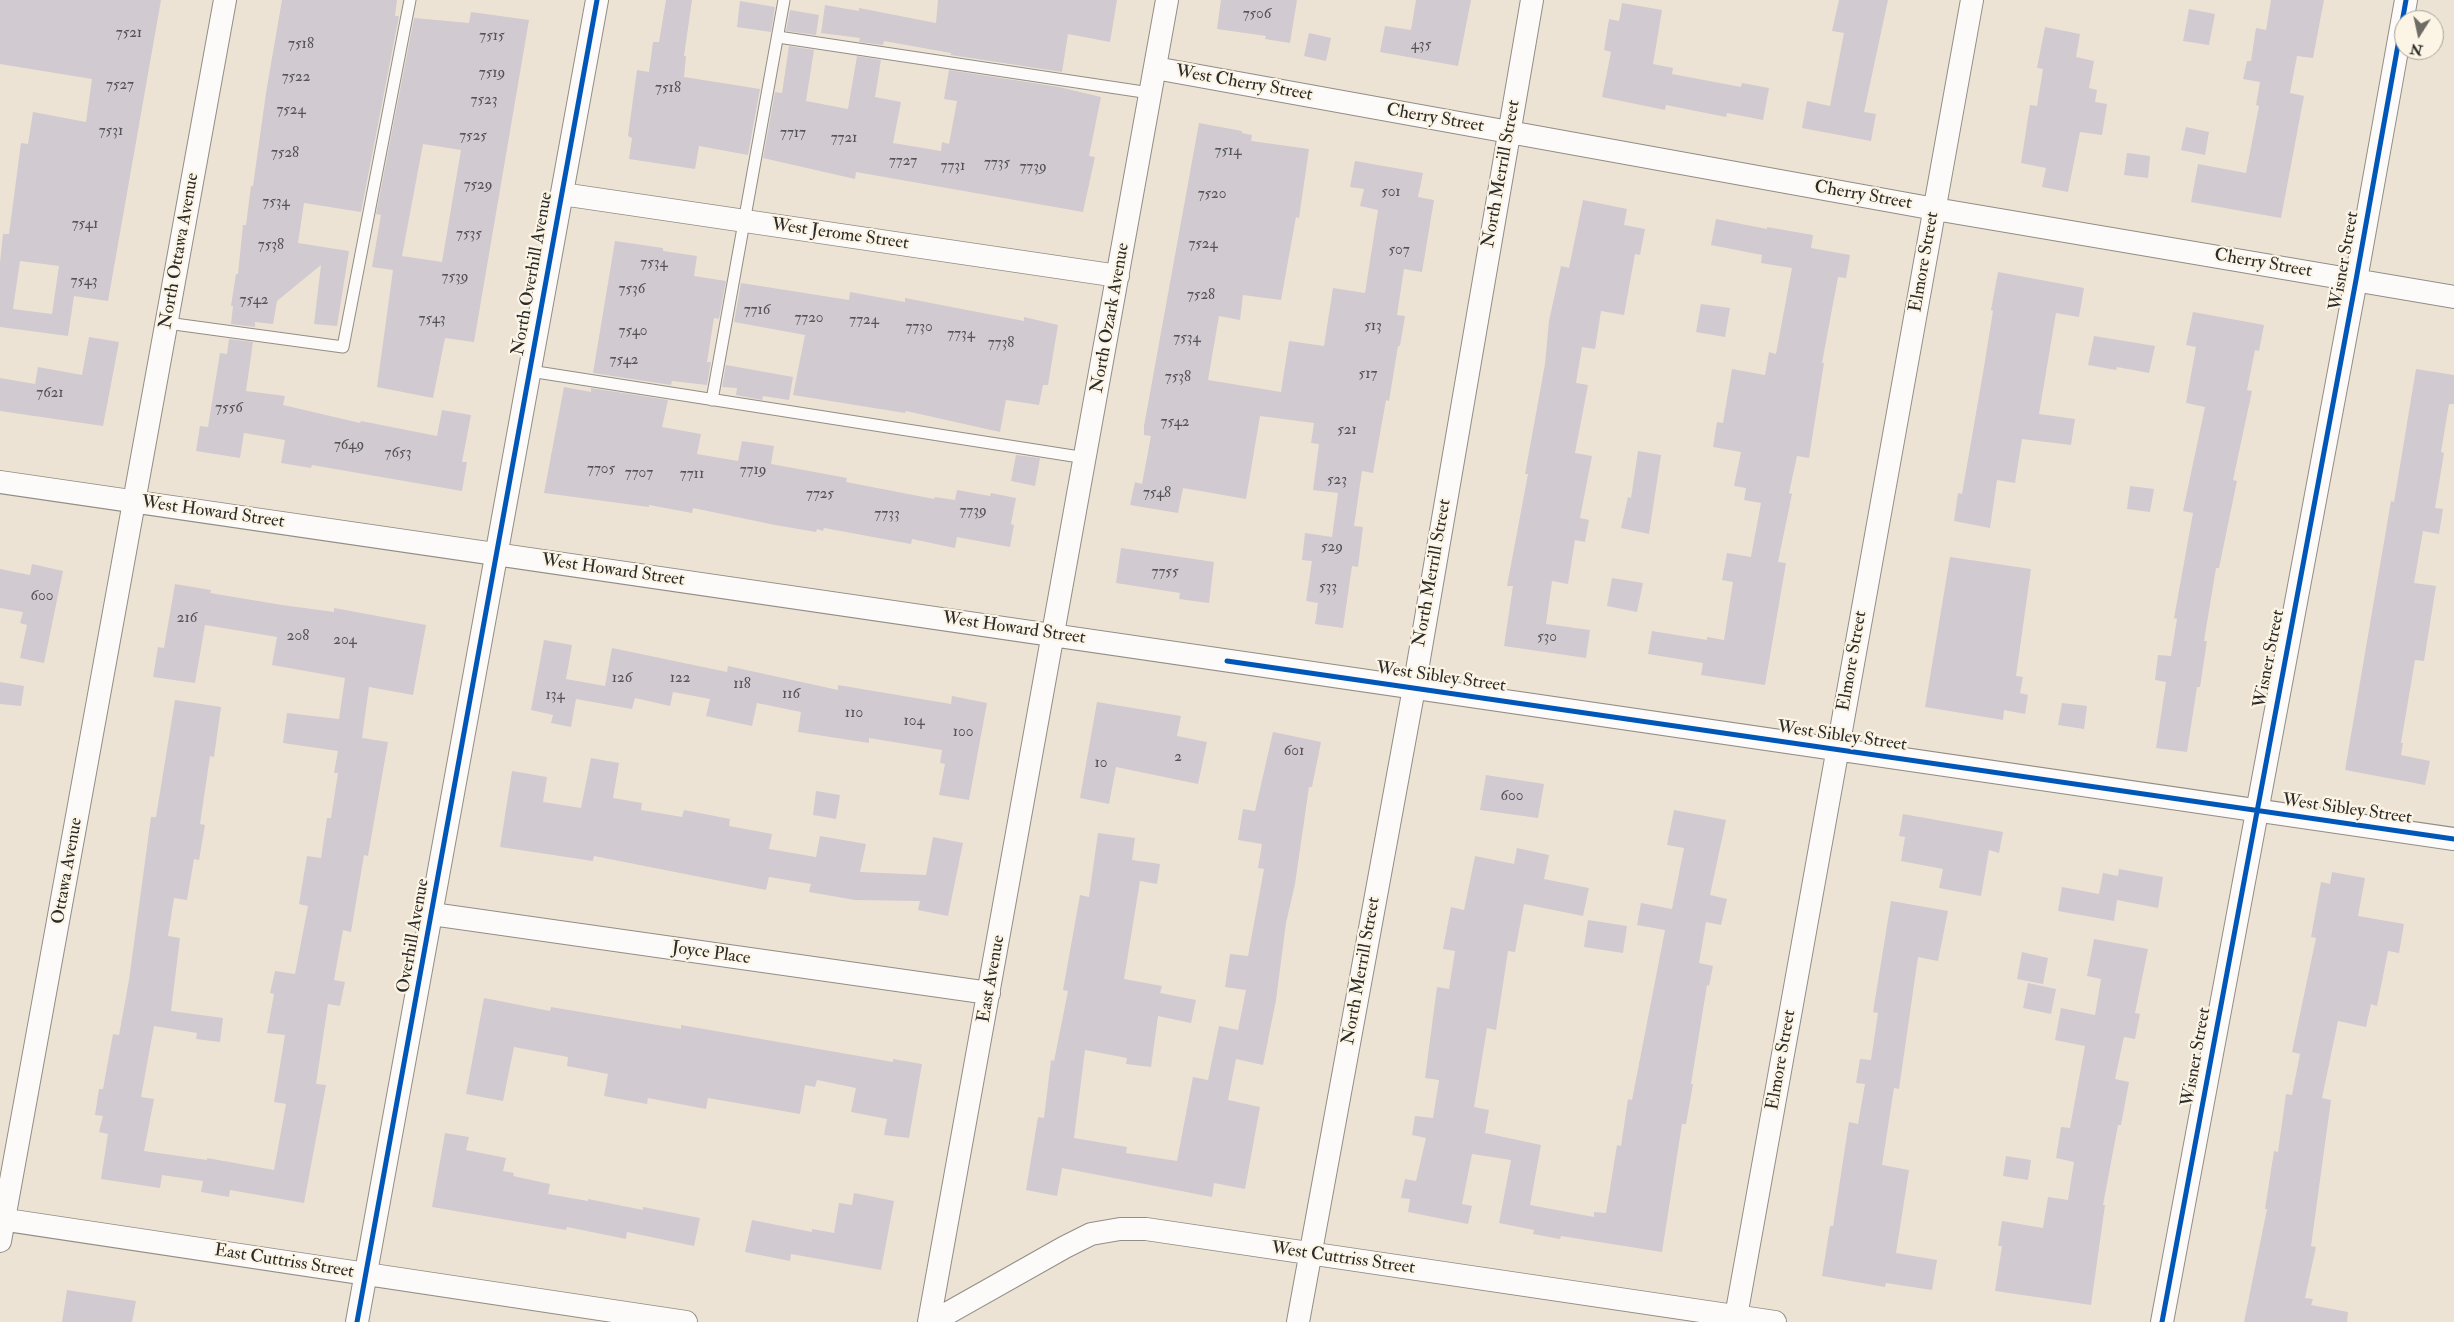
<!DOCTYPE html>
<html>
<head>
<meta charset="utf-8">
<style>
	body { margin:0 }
	#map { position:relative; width:2454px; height:1322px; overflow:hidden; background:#ede3d5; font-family:"IM FELL Double Pica",serif }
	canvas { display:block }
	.north { position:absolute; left:2394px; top:10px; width:50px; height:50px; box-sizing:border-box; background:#fcf5e5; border:1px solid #a8a49b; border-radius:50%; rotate:190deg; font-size:14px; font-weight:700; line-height:20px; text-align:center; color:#2b2b2b }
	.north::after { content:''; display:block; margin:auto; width:18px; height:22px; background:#6f6b66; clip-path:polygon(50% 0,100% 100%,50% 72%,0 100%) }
</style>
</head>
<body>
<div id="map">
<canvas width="2454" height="1322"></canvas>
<div class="north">N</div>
</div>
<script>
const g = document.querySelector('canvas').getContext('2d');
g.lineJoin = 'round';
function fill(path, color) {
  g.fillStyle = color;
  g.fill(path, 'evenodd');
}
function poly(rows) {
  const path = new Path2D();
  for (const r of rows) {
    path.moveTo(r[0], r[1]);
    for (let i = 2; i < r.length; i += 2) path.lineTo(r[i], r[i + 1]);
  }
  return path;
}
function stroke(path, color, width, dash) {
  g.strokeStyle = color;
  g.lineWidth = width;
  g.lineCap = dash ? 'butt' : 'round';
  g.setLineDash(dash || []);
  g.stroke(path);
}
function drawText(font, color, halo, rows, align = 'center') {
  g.font = font + ' "IM FELL Double Pica",serif';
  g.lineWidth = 4.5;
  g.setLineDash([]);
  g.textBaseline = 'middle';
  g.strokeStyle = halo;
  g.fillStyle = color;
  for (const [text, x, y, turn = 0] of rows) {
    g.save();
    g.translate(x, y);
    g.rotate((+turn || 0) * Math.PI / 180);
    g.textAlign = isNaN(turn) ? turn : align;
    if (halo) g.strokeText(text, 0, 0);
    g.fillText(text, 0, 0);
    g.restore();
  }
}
fill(poly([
	[0,0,161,0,108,301,74,296,68,336,0,327,0,263,3,234,9,234,21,143,28,144,33,112,86,122,92,79,0,64],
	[20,261,59,266,52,314,13,309],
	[282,0,397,0,395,16,399,16,361,212,304,203,298,243,349,251,337,326,314,324,321,265,277,301,273,324,255,322,255,327,231,324,233,306,231,306,236,274,238,274,243,225,246,225,251,186,253,186,266,93],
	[666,0,692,0,684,56,686,56,684,77,760,89,748,155,699,146,695,169,629,159,632,138,628,136,637,70,649,72,653,42,659,42],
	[938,0,1117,0,1110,42,1068,34,1062,72,951,55,951,53,884,41,883,45,859,42,860,38,821,33,825,5,859,11,859,8,936,23],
	[1221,0,1297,0,1290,43,1265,39,1266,36,1217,29],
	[1416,0,1471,0,1458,66,1380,52,1385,26,1411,30],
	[1839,0,1888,0,1864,112,1876,114,1871,141,1802,128,1807,101,1830,106,1844,33,1832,31],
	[2271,0,2324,0,2313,58,2297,56,2290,93,2304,96,2281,218,2191,202,2198,164,2246,173,2259,106,2256,105,2260,82,2243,79,2247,61,2251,61,2256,28,2266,30],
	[740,1,775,7,771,32,737,27],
	[1622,3,1662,10,1653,64,1673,68,1672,74,1741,87,1742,83,1769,88,1763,120,1727,113,1726,117,1666,105,1665,110,1602,97,1611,52,1604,50,1609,19,1619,21],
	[2189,9,2215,14,2209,45,2183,41],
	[790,10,819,15,816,35,786,31],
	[471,12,529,20,474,342,445,338,433,398,377,387,393,270,372,267,381,215,376,214,414,18,469,23],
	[423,144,461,150,442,262,402,256],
	[2045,27,2080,34,2076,57,2094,61,2089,88,2097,90,2095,102,2107,104,2102,135,2080,132,2068,192,2042,187,2046,168,2021,163,2030,105,2037,106,2043,69,2037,68],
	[1309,33,1331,38,1326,61,1304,56],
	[789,46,814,50,806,101,848,109,857,56,881,60,875,97,901,102,893,143,941,151,942,142,949,144,957,101,944,99,949,70,1059,87,1101,97,1089,156,1095,157,1083,212,856,172,855,179,763,158,775,92,782,93],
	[1199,123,1242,131,1242,133,1252,135,1251,141,1309,149,1299,218,1296,217,1281,300,1243,295,1240,320,1219,316,1208,380,1281,392,1289,341,1324,346,1333,288,1365,293,1378,210,1360,206,1364,189,1350,187,1355,161,1423,173,1418,197,1434,200,1422,272,1404,269,1397,315,1405,316,1400,346,1398,346,1389,401,1386,400,1373,473,1362,471,1354,526,1363,527,1358,567,1352,566,1343,628,1315,624,1318,603,1306,601,1312,561,1302,560,1305,533,1332,537,1338,493,1313,490,1319,444,1311,443,1314,423,1260,416,1246,499,1183,488,1178,513,1130,505,1135,482,1142,484,1151,436,1144,435,1144,426],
	[2186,127,2209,132,2205,155,2181,150],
	[2127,153,2150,156,2148,178,2124,175],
	[1583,200,1627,209,1624,225,1645,229,1640,255,1635,254,1624,315,1601,311,1595,349,1582,347,1576,383,1588,385,1575,453,1592,456,1580,518,1589,520,1585,542,1575,540,1568,584,1552,581,1546,624,1590,630,1586,658,1504,646,1513,586,1507,586,1528,474,1525,474,1545,364,1549,321,1561,266,1569,268],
	[1716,219,1767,229,1767,227,1813,235,1811,248,1850,255,1846,278,1838,277,1822,363,1824,363,1809,458,1797,456,1789,493,1792,494,1778,562,1786,563,1765,685,1701,675,1703,663,1648,654,1652,631,1707,640,1707,637,1724,640,1733,582,1722,580,1727,553,1751,557,1761,503,1744,500,1746,488,1734,486,1741,452,1713,447,1717,422,1723,423,1732,369,1765,375,1769,352,1776,354,1792,268,1761,263,1762,255,1711,245],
	[615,241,663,248,663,251,697,256,694,276,726,281,719,319,714,318,707,362,711,362,707,385,672,381,671,385,593,373],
	[1998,272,2084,288,2079,317,2056,313,2039,414,2075,419,2071,445,2022,439,2015,483,1997,480,1990,528,1954,521,1958,493,1962,494,1984,367,1993,311,1991,310],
	[741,283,849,300,850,292,905,302,905,298,1024,321,1024,317,1058,325,1048,385,1043,385,1039,405,1006,400,1000,432,906,411,905,413,793,395,805,335,734,322],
	[1701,304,1730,308,1725,337,1696,332],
	[2193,312,2264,325,2259,351,2255,350,2247,390,2252,391,2233,480,2237,481,2219,568,2216,568,2204,641,2207,641,2200,687,2197,687,2187,752,2156,748,2166,682,2155,680,2158,655,2171,656,2177,619,2174,618,2193,513,2183,511,2205,407,2186,403,2196,347,2186,345],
	[2094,336,2155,346,2149,373,2117,367,2116,370,2088,365],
	[89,337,119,342,103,426,0,411,0,378,35,384,38,367,82,375],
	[229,339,253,342,246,391,285,396,283,405,360,423,361,421,437,436,442,410,471,415,462,462,467,462,462,491,312,465,311,468,281,463,285,440,244,433,240,458,196,451,200,426,208,427,220,353,227,354],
	[726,365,793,377,789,400,763,396,762,400,736,395,737,388,722,387],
	[2416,369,2454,375,2454,404,2449,404,2441,452,2444,453,2435,508,2443,509,2439,534,2423,531,2414,583,2436,586,2424,661,2415,660,2401,743,2403,743,2401,755,2430,761,2425,785,2345,770,2391,501,2394,502],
	[564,387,591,392,591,388,668,400,662,427,701,434,697,454,738,461,742,441,774,446,771,464,847,478,846,482,934,499,935,497,955,500,957,490,990,496,991,493,1016,498,1011,524,1014,525,1010,547,957,537,955,548,912,539,911,544,824,528,823,531,817,529,816,532,775,525,693,508,692,513,649,505,649,507,544,493],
	[1638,451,1661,455,1649,534,1621,528,1628,497,1631,498],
	[1016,455,1040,458,1035,486,1011,481],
	[2130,486,2154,489,2150,512,2127,509],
	[1121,548,1214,562,1209,603,1179,599,1180,593,1116,583],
	[1950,557,2031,569,2016,676,2023,677,2020,693,2028,695,2025,714,2004,710,2003,720,1925,707],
	[32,564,63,571,44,663,20,658,27,625,20,623,23,612,0,608,0,569,30,575],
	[1612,578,1643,583,1637,612,1607,606],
	[175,584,211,590,210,593,282,605,334,612,334,608,426,625,413,695,369,687,362,738,388,742,368,856,364,855,351,932,343,930,334,980,345,982,340,1006,328,1004,316,1084,326,1085,304,1203,230,1190,229,1197,201,1192,203,1181,162,1175,160,1188,101,1179,108,1134,99,1132,103,1116,95,1115,99,1089,103,1089,113,1034,119,1035,129,980,151,817,156,817,175,700,221,707,214,757,210,756,200,824,205,825,199,860,194,859,187,900,174,898,168,936,180,938,171,1011,223,1018,220,1042,196,1039,197,1033,154,1026,141,1097,154,1099,144,1151,207,1160,207,1158,274,1170,286,1104,274,1102,285,1035,267,1033,274,994,270,993,275,971,295,974,308,906,299,904,307,856,321,858,327,818,331,818,338,773,334,773,338,751,283,743,287,713,339,719,345,678,272,665,277,637,205,625,195,683,153,677,158,647,164,648],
	[544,640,572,645,566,679,605,686,612,648,727,672,728,666,838,690,838,685,951,704,952,696,987,703,969,800,939,795,945,764,940,763,942,750,869,738,869,743,798,732,801,712,757,703,752,726,706,716,710,699,673,692,670,706,635,698,632,709,576,699,571,727,551,723,553,715,531,710],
	[0,682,24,686,21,706,0,704],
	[1097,702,1181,716,1177,736,1207,742,1198,784,1116,767,1109,804,1080,798],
	[2062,703,2087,706,2084,729,2058,725],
	[1273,732,1321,742,1312,787,1309,787,1295,884,1286,923,1276,1000,1263,1065,1236,1059,1228,1100,1260,1107,1245,1189,1214,1183,1212,1197,1062,1168,1057,1196,1026,1190,1038,1117,1044,1118,1051,1060,1054,1061,1068,991,1063,990,1080,895,1089,897,1098,833,1135,838,1132,860,1160,864,1157,884,1140,881,1124,979,1162,986,1160,993,1196,1000,1191,1023,1158,1016,1151,1067,1126,1064,1127,1058,1085,1050,1074,1138,1127,1147,1126,1153,1177,1161,1193,1077,1208,1080,1219,1026,1238,1030,1246,990,1225,987,1230,954,1248,956,1264,869,1258,868,1262,844,1238,840,1243,809,1255,811],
	[591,758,619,763,613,798,642,803,641,810,682,817,684,810,730,819,729,826,772,834,769,849,816,857,820,836,866,844,860,872,926,875,933,837,963,843,948,916,918,910,920,901,855,900,809,892,811,884,769,877,766,890,594,856,593,861,500,847,512,771,547,777,543,802,581,808],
	[1486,775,1544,784,1538,818,1480,810],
	[816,791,840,795,836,819,813,815],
	[1674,810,1726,820,1710,895,1727,899,1721,925,1706,922,1699,963,1713,966,1709,986,1707,985,1691,1084,1693,1084,1686,1124,1682,1124,1662,1252,1561,1236,1560,1239,1533,1234,1534,1230,1499,1223,1511,1160,1472,1154,1462,1204,1472,1206,1468,1224,1408,1212,1410,1199,1401,1198,1405,1179,1416,1181,1426,1138,1412,1135,1415,1116,1433,1118,1439,1080,1425,1078,1437,987,1449,989,1455,951,1443,949,1451,907,1464,910,1475,856,1514,864,1517,848,1549,855,1544,879,1589,888,1583,916,1524,904,1515,952,1508,951,1496,1030,1487,1028,1474,1107,1489,1110,1485,1133,1541,1145,1530,1205,1594,1217,1594,1212,1606,1213,1617,1145,1621,1146,1628,1099,1632,1100,1665,930,1637,925,1641,903,1672,909,1684,848,1667,845],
	[1903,814,2003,832,1999,853,1989,850,1981,896,1939,888,1943,869,1901,861,1905,837,1899,836],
	[2119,869,2163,877,2158,908,2117,900,2114,921,2058,911,2062,887,2099,894,2103,873,2118,876],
	[2332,872,2365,878,2358,916,2404,924,2399,953,2388,951,2377,1006,2371,1004,2366,1027,2338,1021,2322,1098,2331,1100,2311,1246,2316,1247,2305,1298,2313,1299,2311,1305,2348,1312,2347,1322,2244,1322,2267,1209,2265,1209,2274,1151,2278,1152,2286,1094,2292,1095,2300,1054,2292,1052,2316,938,2311,937,2321,882,2330,884],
	[1891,901,1948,911,1938,961,1918,957,1899,1089,1894,1088,1882,1165,1909,1170,1896,1253,1937,1260,1932,1290,1886,1283,1885,1287,1822,1276,1830,1226,1833,1226,1849,1122,1858,1124,1865,1084,1856,1083,1860,1059,1871,1060,1878,1013,1873,1012],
	[1588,920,1627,926,1623,953,1584,947],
	[2094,939,2148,949,2135,1013,2140,1014,2135,1039,2124,1037,2115,1079,2129,1082,2121,1125,2118,1125,2103,1205,2105,1205,2091,1305,1995,1291,2002,1246,1998,1246,2002,1221,2043,1228,2048,1197,2068,1200,2074,1162,2056,1158,2061,1127,2070,1128,2085,1046,2055,1040,2061,1008,2095,1015,2101,979,2087,976],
	[2022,952,2048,958,2043,984,2017,979],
	[2028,983,2056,989,2051,1014,2023,1008],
	[484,998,550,1011,551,1007,681,1029,681,1025,893,1062,893,1059,922,1064,909,1138,884,1135,887,1119,851,1112,856,1088,817,1080,815,1087,805,1085,800,1114,708,1098,706,1109,648,1098,647,1104,604,1096,608,1074,567,1066,568,1057,514,1047,503,1101,466,1094],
	[445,1133,469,1137,466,1150,506,1158,503,1171,514,1173,513,1176,550,1184,548,1194,588,1201,588,1199,643,1210,643,1207,700,1218,694,1246,627,1232,626,1239,567,1227,566,1230,432,1207],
	[2006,1156,2031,1160,2028,1180,2003,1176],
	[854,1193,894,1201,881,1270,791,1254,790,1261,745,1252,752,1220,812,1232,812,1229,834,1233,839,1203,852,1205],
	[67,1290,136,1301,132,1322,62,1322]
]), '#d1cad0');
const service = poly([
	[778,37,1150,93],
	[167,323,343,347,410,0],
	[530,371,1086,458],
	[712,400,784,0]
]);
const minor = poly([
	[1155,68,1935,209,2454,297],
	[562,194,1118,276],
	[0,482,2454,839],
	[432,914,989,993],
	[0,1219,686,1322],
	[0,1241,225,0],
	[357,1322,597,0],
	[929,1322,1167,0],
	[932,1322,1065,1247,1091,1234,1120,1229,1146,1229,1775,1322],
	[1298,1322,1414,688,1532,0],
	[1735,1322,1972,0],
	[2162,1322,2356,280,2406,0]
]);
stroke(service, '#928d86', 13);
stroke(minor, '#928d86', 24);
stroke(service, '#fcfbf9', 11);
stroke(minor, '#fcfbf9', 22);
stroke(poly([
	[1227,661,2454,839],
	[357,1322,597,0],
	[2162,1322,2356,280,2406,0]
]), '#0057b8', 5);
drawText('15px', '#545354', null, [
	["7506",1257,15],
	["7521",129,34],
	["7515",492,37],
	["7518",301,45],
	["435",1421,46],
	["7519",492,74],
	["7522",296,78],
	["7527",120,86],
	["7518",668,89],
	["7523",484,101],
	["7524",291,111],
	["7531",111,132],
	["7717",793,134],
	["7525",473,137],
	["7721",844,139],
	["7514",1228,152],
	["7528",285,154],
	["7727",903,162],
	["7735",997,164],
	["7731",953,167],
	["7739",1033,168],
	["7529",478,186],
	["501",1391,193],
	["7520",1212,195],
	["7534",276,203],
	["7541",85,225],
	["7535",469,235],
	["7524",1203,245],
	["7538",271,246],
	["507",1399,251],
	["7534",654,264],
	["7539",455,278],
	["7543",84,282],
	["7536",632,290],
	["7528",1201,296],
	["7542",254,301],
	["7716",757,311],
	["7720",809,319],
	["7543",432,320],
	["7724",864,321],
	["513",1373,327],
	["7730",919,328],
	["7540",633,332],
	["7734",961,335],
	["7534",1187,339],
	["7738",1001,344],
	["7542",624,361],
	["517",1368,375],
	["7538",1178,378],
	["7621",50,394],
	["7556",229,409],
	["7542",1175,423],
	["521",1347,431],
	["7649",349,446],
	["7653",398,454],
	["7705",601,470],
	["7719",753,471],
	["7707",639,474],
	["7711",692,475],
	["523",1337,481],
	["7548",1157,494],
	["7725",820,495],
	["7739",973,512],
	["7733",887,515],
	["529",1332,548],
	["7755",1165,573],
	["533",1328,588],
	["600",42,597],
	["216",187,619],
	["208",298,637],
	["530",1547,638],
	["204",345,641],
	["126",622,679],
	["122",680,679],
	["118",742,685],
	["116",791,695],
	["134",555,696],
	["110",854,714],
	["104",914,722],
	["100",963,733],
	["601",1294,752],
	["2",1178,758],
	["10",1101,764],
	["600",1512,797]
]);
drawText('18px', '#2b2b2b', '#fcf5e5', [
	["West Cherry Street",1244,84,10],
	["Cherry Street",1435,119,10],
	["North Merrill Street",1502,174,-80],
	["Cherry Street",1863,196,10],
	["West Jerome Street",840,235,8],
	["North Ottawa Avenue",180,251,-80],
	["Wisner Street",2345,261,-80],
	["Elmore Street",1925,262,-80],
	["Cherry Street",2263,264,10],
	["North Overhill Avenue",533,274,-80],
	["North Ozark Avenue",1111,318,-80],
	["West Howard Street",213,513,8],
	["West Howard Street",613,571,8],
	["North Merrill Street",1433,573,-80],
	["West Howard Street",1014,629,8],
	["Wisner Street",2270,659,-79],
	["Elmore Street",1853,661,-80],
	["West Sibley Street",1441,678,8],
	["West Sibley Street",1842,737,8],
	["West Sibley Street",2347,810,8],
	["Ottawa Avenue",68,871,-80],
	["Overhill Avenue",414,936,-80],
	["Joyce Place",711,954,8],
	["North Merrill Street",1362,971,-80],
	["East Avenue",992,979,-80],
	["Wisner Street",2197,1057,-80],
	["Elmore Street",1782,1060,-80],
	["West Cuttriss Street",1343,1259,8],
	["East Cuttriss Street",284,1262,9]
]);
</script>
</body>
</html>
